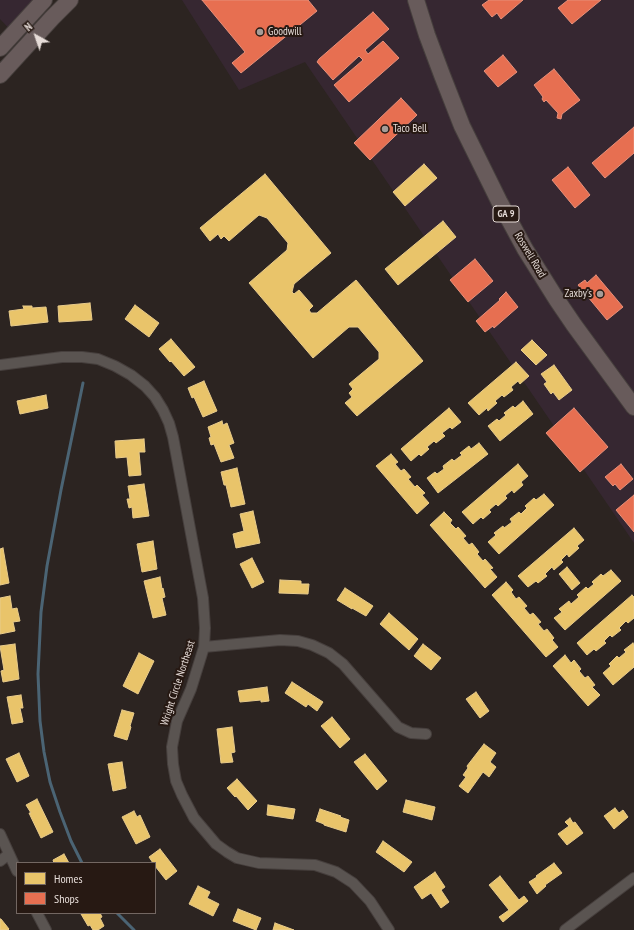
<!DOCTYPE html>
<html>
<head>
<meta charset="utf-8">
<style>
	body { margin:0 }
	#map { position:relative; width:634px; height:930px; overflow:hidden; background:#2c2421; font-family:"PT Sans Narrow",sans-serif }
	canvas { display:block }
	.legend { position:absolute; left:16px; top:862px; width:140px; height:52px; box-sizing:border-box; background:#271913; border:1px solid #736762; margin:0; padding:5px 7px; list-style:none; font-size:12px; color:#e6dcd8 }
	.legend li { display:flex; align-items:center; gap:8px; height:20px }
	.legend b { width:20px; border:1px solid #736762 }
	.north { position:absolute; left:16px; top:16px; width:40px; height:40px; -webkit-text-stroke:3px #271913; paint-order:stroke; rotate:320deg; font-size:11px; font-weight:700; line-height:16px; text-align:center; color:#e6dcd8 }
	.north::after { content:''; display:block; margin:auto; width:14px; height:18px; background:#e6dcd8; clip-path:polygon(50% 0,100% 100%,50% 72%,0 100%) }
</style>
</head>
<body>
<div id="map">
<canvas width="634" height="930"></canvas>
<ul class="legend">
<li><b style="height:11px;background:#e9c46a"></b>Homes</li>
<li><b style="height:11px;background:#e76f51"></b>Shops</li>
</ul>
<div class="north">N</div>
</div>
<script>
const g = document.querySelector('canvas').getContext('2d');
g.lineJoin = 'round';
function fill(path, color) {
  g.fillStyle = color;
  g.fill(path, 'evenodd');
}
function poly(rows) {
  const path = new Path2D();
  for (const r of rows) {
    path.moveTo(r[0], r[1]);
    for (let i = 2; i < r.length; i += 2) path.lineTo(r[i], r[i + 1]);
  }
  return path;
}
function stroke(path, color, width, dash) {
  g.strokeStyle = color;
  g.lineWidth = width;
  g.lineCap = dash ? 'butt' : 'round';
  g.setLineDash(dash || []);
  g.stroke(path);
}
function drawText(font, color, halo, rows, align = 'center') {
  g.font = font + ' "PT Sans Narrow",sans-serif';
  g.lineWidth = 4;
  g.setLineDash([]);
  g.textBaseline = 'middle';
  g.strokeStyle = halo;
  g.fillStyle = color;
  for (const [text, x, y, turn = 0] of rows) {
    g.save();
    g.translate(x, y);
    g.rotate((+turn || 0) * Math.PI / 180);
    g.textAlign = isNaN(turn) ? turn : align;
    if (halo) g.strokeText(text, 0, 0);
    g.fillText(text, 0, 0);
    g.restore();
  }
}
fill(poly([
	[0,0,51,0,17,37,0,19],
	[182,0,634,0,634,543,305,62,239,90]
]), '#362731');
const homes = poly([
	[424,164,437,178,405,206,393,192,424,164],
	[265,174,331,253,294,284,292,292,294,294,299,290,313,306,309,310,311,313,317,313,356,280,423,361,357,416,345,403,352,397,349,393,353,389,349,384,379,359,379,352,358,327,349,327,313,358,249,283,287,250,288,243,267,218,259,215,229,241,224,236,221,239,218,234,210,241,200,228,265,174],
	[443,221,456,237,398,285,385,269,443,221],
	[90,303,92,320,59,322,58,306,90,303],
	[135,305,159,323,149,337,125,319,135,305],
	[23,306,32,306,32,308,46,307,48,322,11,326,9,311,24,309,23,306],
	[171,339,195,367,184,376,171,361,170,362,159,349,171,339],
	[532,340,547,355,536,365,521,350,532,340],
	[516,362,529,376,520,384,518,381,511,387,513,390,504,397,502,395,495,401,497,403,488,411,487,408,479,415,468,403,516,362],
	[554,365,572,390,559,400,553,392,551,394,544,384,547,382,541,374,554,365],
	[204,381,217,411,203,417,194,397,192,398,188,388,204,381],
	[46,395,48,408,20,414,17,401,46,395],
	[523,401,533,414,500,441,488,426,497,419,499,421,506,415,504,413,513,406,515,408,523,401],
	[449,408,461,422,452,429,450,427,442,433,445,436,436,443,434,441,427,447,429,449,421,456,419,454,411,461,401,449,449,408],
	[222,421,223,425,227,423,234,443,229,445,234,458,221,462,214,444,211,445,209,438,211,437,208,427,222,421],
	[144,439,145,452,139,452,141,475,129,476,127,457,116,458,115,441,144,439],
	[479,443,488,454,438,493,427,478,435,472,437,474,444,469,443,466,452,459,454,461,462,455,460,453,469,446,471,449,479,443],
	[391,454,398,462,395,464,401,471,404,469,411,477,408,479,415,487,417,485,425,493,422,495,429,503,417,514,376,466,391,454],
	[518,464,528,476,521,482,523,485,514,493,512,490,505,496,507,498,498,506,496,504,489,510,491,512,483,519,481,517,473,524,462,512,518,464],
	[237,468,245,504,231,507,226,485,224,485,221,472,237,468],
	[144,484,149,516,133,518,132,507,129,508,127,499,130,499,128,486,144,484],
	[544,494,554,505,499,554,488,542,496,535,494,533,503,526,504,528,512,522,510,519,519,512,521,514,527,508,525,506,534,498,536,500,544,494],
	[253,511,260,543,236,548,233,534,244,531,240,514,253,511],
	[444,512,452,520,450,523,456,529,458,527,466,536,463,538,469,545,472,543,479,552,477,554,483,561,485,559,493,568,490,569,497,577,485,588,430,525,444,512],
	[574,528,584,540,577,546,579,548,569,557,567,554,561,560,563,562,554,570,552,567,545,574,547,576,538,583,536,581,528,587,518,576,574,528],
	[153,541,157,569,142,572,137,544,153,541],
	[3,548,9,583,0,585,0,549,3,548],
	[252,558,264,582,252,588,240,564,252,558],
	[567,567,580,583,572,590,559,574,567,567],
	[611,570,621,581,565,630,554,618,562,612,559,609,569,601,571,604,579,597,577,595,586,587,588,589,594,584,592,582,601,574,603,576,611,570],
	[160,577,162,589,163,588,165,597,162,598,166,615,153,618,144,581,160,577],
	[280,580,301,581,301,584,309,584,308,594,279,593,280,580],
	[506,582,513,590,511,592,516,599,519,597,527,606,524,608,530,615,533,613,541,622,538,624,544,631,547,629,554,638,552,640,558,647,546,657,492,595,506,582],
	[345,588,373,606,366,616,352,608,352,609,337,600,345,588],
	[632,595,634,597,634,618,628,623,626,621,619,628,621,630,612,637,610,635,604,641,606,643,596,651,594,649,587,655,577,643,632,595],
	[10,596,12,609,17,608,20,621,13,622,15,631,0,634,0,598,10,596],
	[389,613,418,639,409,650,380,624,389,613],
	[633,643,634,645,634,667,613,685,603,673,611,666,609,664,617,656,619,658,626,652,624,650,633,643],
	[15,644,19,679,3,682,1,671,4,670,0,646,15,644],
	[423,644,441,658,431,670,414,656,423,644],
	[139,653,154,661,138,694,123,686,139,653],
	[565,655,571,663,574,660,581,669,579,671,585,678,588,676,595,685,592,687,600,695,588,706,553,666,565,655],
	[292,682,323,702,317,711,308,704,306,707,285,693,292,682],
	[267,687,269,701,261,702,261,700,240,702,238,691,267,687],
	[476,692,489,711,480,718,466,699,476,692],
	[21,695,23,708,20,708,23,722,12,724,7,697,21,695],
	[122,710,134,713,130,726,131,727,127,740,114,736,122,710],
	[332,717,350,739,340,748,321,726,332,717],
	[232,727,235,752,231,753,233,762,221,763,217,729,232,727],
	[484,744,496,753,490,762,496,767,489,777,483,772,468,793,459,786,466,777,463,775,468,768,467,766,484,744],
	[19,753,29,776,17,782,6,759,19,753],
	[365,754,387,781,377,790,354,762,365,754],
	[122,762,126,788,113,791,108,764,122,762],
	[237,779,257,801,248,810,236,796,235,797,227,788,237,779],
	[37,799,53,832,41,838,29,813,31,813,26,805,37,799],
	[406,800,435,807,432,820,403,812,406,800],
	[268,805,295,809,293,819,267,815,268,805],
	[615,808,619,813,623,810,628,817,614,829,604,816,615,808],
	[320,809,341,816,340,817,349,820,346,832,324,825,324,824,316,821,320,809],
	[134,811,137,817,140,815,150,837,136,844,122,817,134,811],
	[570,818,573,823,575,822,583,833,567,845,558,834,569,826,565,822,570,818],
	[383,841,412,862,404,872,376,852,383,841],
	[160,849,177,871,166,880,155,866,155,863,153,863,149,857,160,849],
	[64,854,69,863,54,863,53,860,64,854],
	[554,863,562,873,545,885,546,886,537,894,529,882,537,877,536,876,554,863],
	[435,872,445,887,441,890,449,902,441,908,431,893,422,899,414,887,435,872],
	[500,876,519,900,524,896,528,901,503,922,499,917,509,910,489,885,500,876],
	[198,886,210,892,207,898,219,904,213,916,189,904,198,886],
	[238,909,261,918,256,930,233,921,238,909],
	[83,913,100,913,102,917,100,918,104,926,98,930,93,930,90,925,88,926,81,914,83,913],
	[0,919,1,919,9,929,8,930,0,930,0,919],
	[275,923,294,930,273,930,275,923]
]);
fill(homes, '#e9c46a');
stroke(homes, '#e8cb8b', 1);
const shops = poly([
	[202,0,308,0,317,11,241,73,232,63,245,52,202,0],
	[489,0,523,0,501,19,497,13,492,17,482,5,489,0],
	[568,0,601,0,572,24,558,8,568,0],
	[373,12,389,29,365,50,368,54,383,41,399,58,349,102,334,85,363,60,359,56,333,80,317,62,319,59,373,12],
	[503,55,517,72,498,87,484,71,503,55],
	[554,69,580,100,562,114,561,119,557,118,558,113,546,100,544,102,542,99,543,97,534,85,554,69],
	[401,98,417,115,370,160,354,143,401,98],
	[634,127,634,153,605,178,592,163,634,127],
	[568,167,590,195,575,208,552,180,568,167],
	[475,259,493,281,468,302,450,280,475,259],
	[596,275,623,307,607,320,578,285,585,280,587,283,596,275],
	[506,292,518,307,494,328,493,326,485,332,476,321,500,300,499,299,506,292],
	[574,408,608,447,580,472,546,433,574,408],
	[621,464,633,479,620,490,615,484,613,486,605,477,621,464],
	[634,495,634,532,616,510,634,495]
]);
fill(shops, '#e76f51');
stroke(shops, '#e7907a', 1);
stroke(poly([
	[82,863,71,841,60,812,50,782,44,752,40,721,38,674,41,612,47,566,61,490,83,383],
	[117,913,134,930]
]), '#4b6474', 3);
const minor = poly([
	[0,365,62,357,82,357,98,359,115,366,131,375,145,386,155,397,163,410,169,423,173,437,203,598,205,628,204,647,191,689,177,721,172,747,173,764,176,781,182,795,194,818,216,844,227,852,237,858,259,863,315,865,336,872,353,883,370,901,389,930],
	[204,647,280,640,298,641,312,645,329,653,343,664,398,727,411,733,426,734],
	[0,834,17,871],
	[0,861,9,854],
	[37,913,46,930],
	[565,930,634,878]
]);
const primary = poly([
	[416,0,427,35,442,75,462,126,499,201,525,249,557,300,574,325,634,407],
	[0,48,44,0],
	[0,75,52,18,70,0]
]);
stroke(minor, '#463f3d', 12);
stroke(primary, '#463f3d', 18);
stroke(minor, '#5a5451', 10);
stroke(primary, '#685b5b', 16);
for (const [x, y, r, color] of [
	[260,32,4,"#a59c98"],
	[385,129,4,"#a59c98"],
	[600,294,4,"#a59c98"]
]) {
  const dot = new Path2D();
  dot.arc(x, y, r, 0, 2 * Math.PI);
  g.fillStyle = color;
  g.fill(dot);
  stroke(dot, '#271913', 1.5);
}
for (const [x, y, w] of [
	[506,214,26]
]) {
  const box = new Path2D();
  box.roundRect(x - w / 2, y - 8, w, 16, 3);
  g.fillStyle = '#271913';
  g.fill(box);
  stroke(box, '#e6dcd8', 1);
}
drawText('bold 10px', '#e6dcd8', null, [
	["GA 9",506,214]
]);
drawText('11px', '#e6dcd8', '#271913', [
	["Goodwill",268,32],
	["Taco Bell",393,129],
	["Zaxby's",592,294,"right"]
], 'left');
drawText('11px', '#e6dcd8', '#271913', [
	["Roswell Road",530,255,59],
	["Wright Circle Northeast",178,683,-72]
]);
</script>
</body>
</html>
